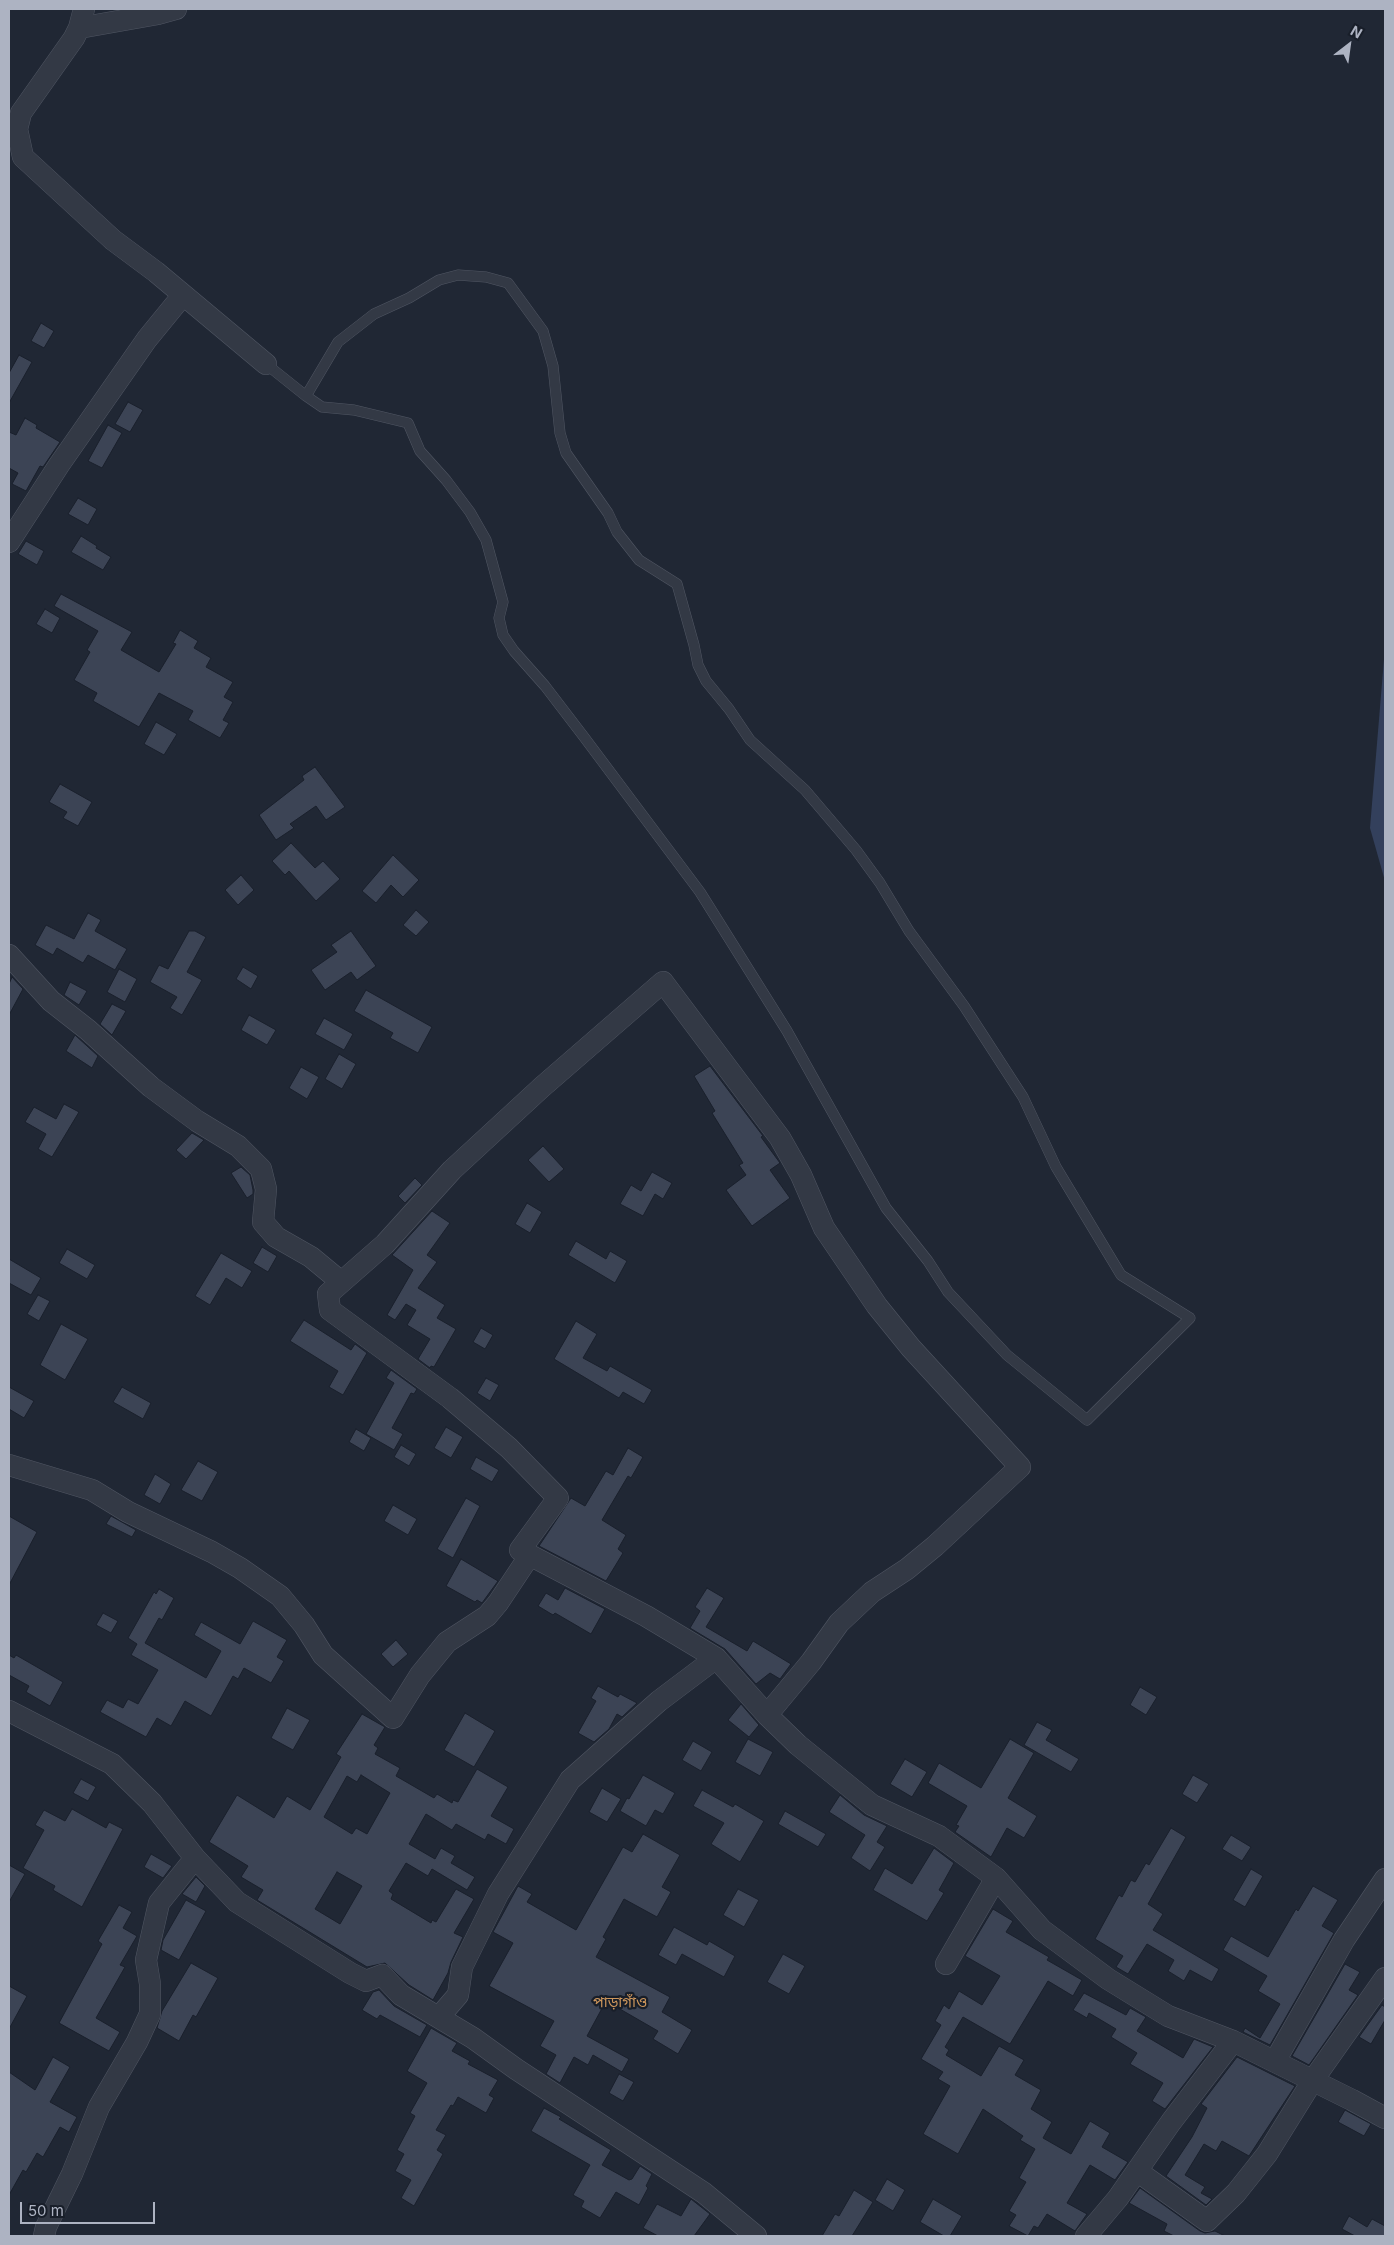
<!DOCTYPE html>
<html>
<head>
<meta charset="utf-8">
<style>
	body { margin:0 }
	#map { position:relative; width:1394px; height:2245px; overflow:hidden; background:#202734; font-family:Inter,sans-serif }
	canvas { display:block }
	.frame { position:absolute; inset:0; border:10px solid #adb3c2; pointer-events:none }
	.north { position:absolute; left:1324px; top:20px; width:50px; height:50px; -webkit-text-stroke:4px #181e29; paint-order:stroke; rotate:30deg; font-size:14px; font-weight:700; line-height:20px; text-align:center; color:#adb3c2 }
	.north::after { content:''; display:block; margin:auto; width:18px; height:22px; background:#adb3c2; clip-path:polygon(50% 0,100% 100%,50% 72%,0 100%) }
	.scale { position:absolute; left:20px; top:2202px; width:135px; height:22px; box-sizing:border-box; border:2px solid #adb3c2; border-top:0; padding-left:6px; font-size:15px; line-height:18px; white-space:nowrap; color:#adb3c2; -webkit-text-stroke:4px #181e29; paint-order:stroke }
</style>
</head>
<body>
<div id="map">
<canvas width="1394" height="2245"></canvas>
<div class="frame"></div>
<div class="north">N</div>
<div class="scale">50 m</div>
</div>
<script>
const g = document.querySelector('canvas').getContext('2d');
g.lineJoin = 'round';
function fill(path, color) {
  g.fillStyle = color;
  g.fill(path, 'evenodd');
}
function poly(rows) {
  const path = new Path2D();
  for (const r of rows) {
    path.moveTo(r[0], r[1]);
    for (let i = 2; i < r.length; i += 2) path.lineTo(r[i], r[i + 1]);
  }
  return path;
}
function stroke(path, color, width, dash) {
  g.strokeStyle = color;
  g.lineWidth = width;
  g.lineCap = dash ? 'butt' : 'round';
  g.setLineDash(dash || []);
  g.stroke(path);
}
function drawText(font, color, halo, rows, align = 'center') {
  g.font = font + ' Inter,"Noto Sans Bengali",sans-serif';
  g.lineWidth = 4.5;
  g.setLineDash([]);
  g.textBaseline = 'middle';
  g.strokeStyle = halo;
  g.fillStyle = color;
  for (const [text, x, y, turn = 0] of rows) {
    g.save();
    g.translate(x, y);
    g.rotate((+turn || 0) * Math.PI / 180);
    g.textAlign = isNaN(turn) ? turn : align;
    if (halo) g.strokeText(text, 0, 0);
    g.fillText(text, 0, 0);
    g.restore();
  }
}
fill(poly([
	[1385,647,1385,881,1370,828]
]), '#33405c');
const building = poly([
	[41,323,54,331,44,348,31,341,41,323],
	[19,355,32,362,9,403,9,373,19,355],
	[128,402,143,410,130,432,115,424,128,402],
	[25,418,37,425,36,428,60,442,43,467,40,466,26,491,12,484,18,473,9,468,9,432,16,435,25,418],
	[108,425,122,433,102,468,88,461,108,425],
	[78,498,97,509,88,525,68,514,78,498],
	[81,536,97,546,96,548,111,557,103,570,71,552,81,536],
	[26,541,44,551,37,565,18,554,26,541],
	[61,594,132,632,121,650,159,672,176,644,173,643,180,630,198,641,194,648,211,658,206,667,233,682,224,697,233,702,223,720,229,723,220,738,188,720,193,711,159,693,139,727,93,701,97,693,74,680,90,652,87,650,98,631,54,606,61,594],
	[45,609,60,618,52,633,36,624,45,609],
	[156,722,177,734,164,755,144,744,156,722],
	[315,767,345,807,326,820,316,806,290,824,294,828,276,840,259,815,304,780,302,776,315,767],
	[60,784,92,802,78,826,63,818,67,812,49,802,60,784],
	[291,843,315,868,323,861,340,879,316,901,289,871,285,875,272,861,291,843],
	[393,855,419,880,403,897,391,885,376,903,362,891,393,855],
	[241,875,254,890,238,905,225,890,241,875],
	[416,910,429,922,416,936,403,925,416,910],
	[88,913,101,920,95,931,127,949,115,970,88,955,83,963,57,948,53,955,35,945,46,925,74,939,88,913],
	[189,931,195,931,206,937,187,972,202,980,182,1015,170,1008,177,997,150,982,159,965,168,969,189,931],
	[351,931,376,966,357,980,351,972,325,990,311,970,337,952,331,945,351,931],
	[243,967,258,976,251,989,236,979,243,967],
	[119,969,137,979,125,1002,107,992,119,969],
	[12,977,23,989,9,1015,9,984,12,977],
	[70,982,87,991,79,1005,64,995,70,982],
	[366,990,432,1027,418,1053,390,1038,393,1033,354,1011,366,990],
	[112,1004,126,1011,112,1035,100,1024,112,1004],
	[249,1015,276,1030,267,1045,241,1030,249,1015],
	[324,1018,353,1034,344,1050,315,1034,324,1018],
	[75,1035,98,1056,92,1068,66,1051,75,1035],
	[339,1054,356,1064,342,1089,325,1079,339,1054],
	[710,1066,763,1136,761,1137,780,1163,770,1170,790,1198,752,1226,726,1190,746,1175,739,1165,743,1163,712,1113,715,1111,694,1076,710,1066],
	[301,1067,319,1077,307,1099,289,1088,301,1067],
	[64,1104,79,1112,52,1157,38,1149,46,1134,25,1122,34,1107,56,1119,64,1104],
	[192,1133,204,1140,186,1159,176,1150,192,1133],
	[543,1146,564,1169,549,1182,528,1160,543,1146],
	[241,1167,250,1175,253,1190,253,1194,247,1198,231,1173,241,1167],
	[652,1172,672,1183,663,1199,655,1194,643,1216,620,1204,631,1185,641,1191,652,1172],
	[415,1178,422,1185,405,1203,398,1196,415,1178],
	[527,1203,542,1212,530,1233,515,1224,527,1203],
	[432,1211,450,1223,427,1255,437,1262,418,1288,445,1305,437,1318,456,1329,434,1367,431,1366,430,1368,418,1359,430,1339,407,1325,416,1310,406,1304,395,1320,387,1315,413,1270,392,1255,432,1211],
	[576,1241,606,1259,610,1251,627,1261,615,1283,568,1255,576,1241],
	[262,1247,277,1256,268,1272,253,1263,262,1247],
	[67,1249,95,1265,87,1279,59,1263,67,1249],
	[221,1253,252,1271,242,1288,226,1278,210,1305,195,1296,221,1253],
	[9,1259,41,1278,31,1295,9,1283,9,1259],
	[38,1295,50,1301,39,1321,27,1314,38,1295],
	[304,1320,351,1350,355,1344,367,1353,343,1395,329,1387,338,1371,290,1341,304,1320],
	[576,1321,597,1334,583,1358,607,1371,610,1366,652,1390,644,1404,623,1392,619,1398,554,1359,576,1321],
	[61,1324,88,1339,65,1380,40,1365,61,1324],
	[481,1328,493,1335,485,1349,473,1342,481,1328],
	[391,1370,417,1389,414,1394,411,1393,392,1428,403,1434,394,1450,366,1434,394,1383,386,1378,391,1370],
	[486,1378,499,1385,490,1401,477,1393,486,1378],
	[9,1387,34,1401,24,1418,9,1409,9,1387],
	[122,1387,151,1403,143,1419,113,1402,122,1387],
	[446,1427,463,1437,451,1458,434,1448,446,1427],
	[356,1429,371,1438,364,1451,349,1442,356,1429],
	[401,1445,416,1454,409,1466,394,1457,401,1445],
	[628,1448,643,1457,631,1478,628,1476,602,1520,626,1535,618,1549,623,1553,606,1581,539,1546,571,1498,585,1506,606,1471,613,1475,628,1448],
	[476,1457,499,1470,492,1482,470,1469,476,1457],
	[198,1461,218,1472,202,1501,181,1490,198,1461],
	[155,1474,171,1484,160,1504,144,1495,155,1474],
	[466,1498,480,1506,453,1558,437,1549,466,1498],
	[393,1505,417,1519,408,1535,384,1521,393,1505],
	[9,1516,37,1532,9,1585,9,1516],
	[111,1516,136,1530,132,1537,106,1524,111,1516],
	[461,1559,498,1581,482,1603,477,1600,475,1602,446,1586,461,1559],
	[565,1588,605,1609,591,1634,555,1613,553,1615,538,1606,546,1593,558,1600,565,1588],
	[707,1588,724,1598,706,1627,747,1651,753,1641,791,1664,780,1679,770,1673,756,1684,725,1649,690,1628,700,1611,695,1607,707,1588],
	[159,1589,174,1598,162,1620,159,1618,145,1643,206,1678,221,1651,194,1635,201,1622,240,1644,253,1621,287,1640,277,1657,284,1661,271,1683,244,1668,238,1679,233,1676,211,1716,185,1701,171,1726,157,1718,146,1737,100,1712,107,1700,123,1708,128,1699,138,1704,158,1670,131,1655,137,1644,128,1638,154,1592,156,1594,159,1589],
	[103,1613,118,1621,111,1633,96,1625,103,1613],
	[396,1640,408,1654,393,1667,381,1654,396,1640],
	[9,1655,14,1658,16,1655,63,1682,50,1706,26,1692,29,1686,9,1675,9,1655],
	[598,1686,618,1697,620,1694,637,1703,622,1717,617,1714,609,1729,594,1742,578,1733,596,1701,591,1698,598,1686],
	[1140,1687,1157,1697,1146,1715,1130,1705,1140,1687],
	[741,1704,759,1725,749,1737,728,1720,741,1704],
	[287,1708,310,1720,293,1750,271,1738,287,1708],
	[465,1713,495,1731,474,1767,444,1750,465,1713],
	[362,1714,385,1727,374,1745,378,1748,375,1754,400,1768,396,1776,434,1798,437,1794,452,1803,453,1800,458,1802,477,1769,508,1787,491,1816,514,1829,506,1844,488,1834,485,1840,456,1824,452,1830,426,1814,409,1844,435,1859,441,1848,455,1856,451,1863,475,1877,467,1890,432,1869,428,1876,406,1863,389,1891,393,1894,391,1899,431,1923,432,1920,436,1922,456,1889,474,1899,454,1933,463,1937,451,1962,448,1973,433,2000,409,1985,385,1963,367,1967,257,1900,263,1890,241,1877,248,1866,209,1842,237,1795,274,1818,287,1796,310,1810,341,1757,336,1754,362,1714],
	[361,1775,390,1793,367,1834,356,1828,352,1834,324,1817,347,1776,357,1782,361,1775],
	[337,1872,362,1886,340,1924,315,1909,337,1872],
	[1037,1722,1052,1730,1046,1740,1079,1759,1071,1772,1024,1745,1037,1722],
	[748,1739,773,1752,760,1776,735,1762,748,1739],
	[1010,1739,1034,1753,1008,1798,1037,1816,1024,1838,1007,1828,991,1857,955,1832,959,1826,956,1825,967,1806,928,1783,939,1763,981,1788,1010,1739],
	[693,1741,712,1752,701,1771,682,1760,693,1741],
	[905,1759,927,1772,912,1797,890,1784,905,1759],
	[643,1775,675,1793,663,1814,655,1810,646,1826,620,1811,627,1798,629,1799,643,1775],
	[1193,1775,1209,1784,1197,1803,1182,1794,1193,1775],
	[81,1779,96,1787,88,1801,73,1793,81,1779],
	[602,1788,621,1799,607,1822,589,1812,602,1788],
	[702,1790,733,1807,735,1804,764,1821,740,1862,711,1844,724,1823,693,1806,702,1790],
	[840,1795,864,1815,887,1826,877,1842,885,1847,870,1871,851,1858,865,1835,829,1812,840,1795],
	[72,1809,106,1828,109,1822,123,1829,82,1907,53,1890,55,1886,23,1868,44,1830,35,1825,44,1810,65,1821,72,1809],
	[785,1811,826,1834,818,1847,778,1824,785,1811],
	[1171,1828,1186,1837,1148,1904,1163,1914,1153,1930,1219,1969,1212,1982,1190,1970,1184,1981,1168,1971,1174,1960,1147,1944,1128,1974,1116,1967,1123,1956,1095,1939,1119,1895,1122,1897,1131,1880,1135,1882,1146,1863,1149,1865,1171,1828],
	[643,1834,680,1855,662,1887,671,1892,657,1917,624,1899,603,1937,606,1939,596,1957,670,1997,662,2012,692,2030,678,2054,653,2039,658,2031,606,2001,587,2036,629,2059,622,2072,593,2055,588,2065,574,2057,560,2083,546,2074,556,2055,540,2046,554,2021,489,1986,513,1943,493,1932,518,1886,532,1894,527,1902,576,1930,623,1847,632,1852,643,1834],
	[1231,1835,1251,1847,1242,1861,1222,1849,1231,1835],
	[934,1848,954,1863,939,1890,944,1893,927,1921,873,1890,885,1868,912,1884,934,1848],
	[151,1854,172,1866,163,1878,144,1867,151,1854],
	[9,1865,25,1874,9,1902,9,1865],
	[1251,1869,1263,1876,1245,1907,1233,1900,1251,1869],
	[196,1877,205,1886,196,1902,182,1894,196,1877],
	[1313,1886,1338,1900,1322,1926,1334,1933,1270,2045,1243,2032,1245,2028,1260,2038,1280,2004,1258,1991,1267,1976,1223,1950,1231,1936,1268,1957,1296,1909,1298,1911,1313,1886],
	[738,1889,759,1900,744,1927,723,1915,738,1889],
	[186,1900,206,1911,179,1960,161,1950,163,1940,186,1900],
	[119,1905,132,1912,123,1928,137,1936,120,1965,125,1967,96,2018,120,2032,109,2051,59,2023,102,1944,98,1941,119,1905],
	[993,1909,1013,1921,1006,1932,1049,1957,1047,1960,1082,1980,1073,1996,1048,1981,1010,2044,963,2017,945,2047,949,2050,946,2055,981,2076,999,2046,1024,2060,1015,2075,1041,2090,1031,2109,1052,2122,1043,2138,1071,2154,1090,2121,1110,2133,1102,2147,1128,2162,1115,2180,1090,2165,1067,2203,1087,2214,1075,2231,1047,2214,1038,2228,1034,2226,1028,2236,1009,2226,1016,2215,1009,2211,1026,2182,1019,2178,1035,2149,1020,2140,1023,2136,983,2109,958,2154,923,2134,950,2086,938,2079,943,2072,921,2059,941,2025,935,2021,944,2005,949,2009,959,1991,982,2005,1000,1976,965,1956,993,1909],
	[674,1927,707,1945,709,1941,735,1956,724,1977,682,1954,676,1965,658,1955,674,1927],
	[783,1954,805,1966,789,1994,767,1982,783,1954],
	[191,1963,218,1978,196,2017,193,2015,179,2041,157,2028,162,2011,191,1963],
	[1345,1964,1360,1972,1349,1990,1358,1995,1309,2065,1292,2056,1345,1964],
	[9,1986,27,1996,9,2029,9,1986],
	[379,1990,394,2006,427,2025,420,2037,380,2015,377,2019,362,2010,373,1992,379,1990],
	[1084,1993,1126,2015,1130,2008,1146,2017,1137,2031,1183,2058,1194,2039,1213,2047,1165,2109,1152,2101,1163,2083,1130,2064,1137,2053,1111,2037,1116,2029,1089,2013,1087,2018,1073,2010,1084,1993],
	[1382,2005,1385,2007,1385,2020,1371,2044,1359,2037,1382,2005],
	[431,2028,457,2043,452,2051,470,2061,468,2064,498,2080,489,2095,494,2098,486,2113,458,2097,453,2106,451,2105,436,2130,446,2135,437,2150,443,2154,414,2206,401,2198,411,2180,395,2171,404,2154,397,2150,415,2116,410,2113,427,2083,407,2071,431,2028],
	[53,2057,70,2067,50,2102,77,2117,69,2132,60,2127,43,2157,37,2153,26,2172,23,2170,9,2195,9,2072,35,2090,53,2057],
	[1237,2057,1295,2086,1249,2156,1222,2141,1216,2151,1204,2144,1185,2175,1205,2187,1201,2193,1212,2199,1206,2205,1166,2176,1192,2137,1207,2108,1201,2104,1237,2057],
	[619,2074,634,2082,623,2101,609,2093,619,2074],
	[544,2108,561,2117,559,2119,611,2150,602,2165,629,2180,632,2179,640,2166,652,2174,646,2186,648,2188,639,2205,616,2192,600,2218,581,2207,584,2201,573,2195,590,2165,531,2131,544,2108],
	[1345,2110,1371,2124,1364,2136,1338,2122,1345,2110],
	[887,2179,905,2190,893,2211,875,2200,887,2179],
	[1140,2188,1200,2231,1205,2233,1215,2231,1225,2236,1174,2236,1164,2231,1167,2224,1129,2203,1140,2188],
	[854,2190,873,2202,852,2236,822,2236,835,2214,839,2216,854,2190],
	[691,2199,710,2214,694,2236,658,2236,643,2228,657,2204,681,2216,691,2199],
	[933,2199,962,2216,950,2236,944,2236,920,2222,933,2199],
	[1349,2216,1367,2227,1372,2219,1385,2226,1385,2236,1355,2236,1342,2229,1349,2216]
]);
fill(building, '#3c4455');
stroke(building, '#1a202c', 1);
const service = poly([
	[266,364,306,396,322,407,354,410,408,423,420,451,446,480,470,512,486,540,503,602,499,618,503,635,514,651,545,686,584,737,700,892,787,1031,886,1208,928,1261,948,1292,1007,1355,1087,1420,1190,1318,1121,1275,1056,1167,1023,1097,964,1006,909,931,880,883,856,850,805,790,750,740,729,709,706,681,698,665,694,645,677,584,639,560,617,532,608,513,566,453,560,433,553,366,543,331,508,283,486,277,458,275,439,280,409,298,374,314,338,342,306,396]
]);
const minor = poly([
	[84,9,79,28,74,38,21,113,17,129,23,157,113,240,156,272,266,364],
	[79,28,158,14,176,9],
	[9,542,59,465,147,339,183,295],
	[9,955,51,1001,88,1030,151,1087,197,1121,238,1146,261,1169,266,1189,263,1222,276,1237,311,1257,340,1281],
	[9,1465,92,1490,128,1512,212,1552,240,1568,280,1596,304,1625,323,1655,393,1718,420,1675,447,1642,487,1616,498,1603,530,1555],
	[716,1658,646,1616,520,1550,558,1498,509,1448,450,1398,330,1310,328,1294,385,1244,452,1170,542,1087,663,982,780,1138,801,1175,824,1228,877,1306,911,1348,1020,1467,935,1546,907,1569,872,1592,839,1623,811,1662,767,1715],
	[9,1711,112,1764,152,1803,195,1858,237,1902,350,1973,366,1981,382,1975,401,1995,473,2038,516,2069,704,2193,756,2236],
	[996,1878,1042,1930,1108,1979,1168,2016,1233,2041,1352,2100,1385,2118],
	[439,2017,458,1995,462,1967,498,1894,570,1780,659,1701,716,1658,767,1715,798,1745,872,1805,939,1836,996,1878,946,1964],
	[1275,2061,1344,1940,1385,1879],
	[1137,2171,1207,2221,1236,2193,1267,2154,1313,2080,1385,1978],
	[44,2236,46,2227,72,2174,99,2107,137,2042,150,2014,150,1984,146,1960,159,1903,195,1858],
	[1086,2236,1118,2198,1171,2122,1233,2041]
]);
stroke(service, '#505663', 11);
stroke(minor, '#505663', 22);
stroke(service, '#333945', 10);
stroke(minor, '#333945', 21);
drawText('15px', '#ce975c', '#181e29', [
	["পাড়াগাঁও",620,2002]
]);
</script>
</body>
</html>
